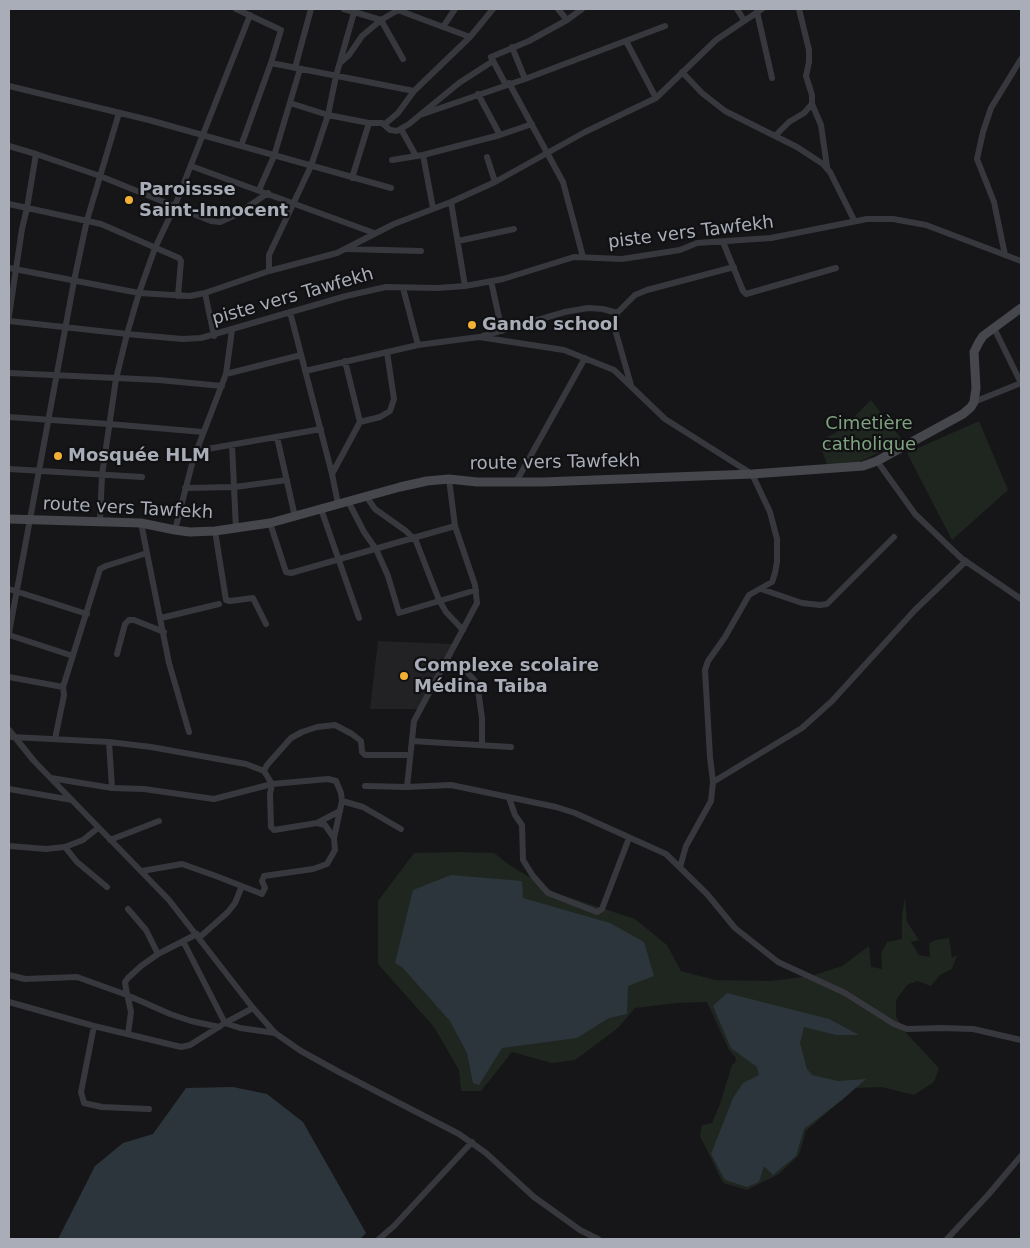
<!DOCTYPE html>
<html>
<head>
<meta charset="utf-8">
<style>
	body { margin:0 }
	#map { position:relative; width:1030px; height:1248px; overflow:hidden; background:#161618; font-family:"DejaVu Sans",sans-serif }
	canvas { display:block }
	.frame { position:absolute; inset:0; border:10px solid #a8adb8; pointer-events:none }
</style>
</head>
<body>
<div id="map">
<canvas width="1030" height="1248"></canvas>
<div class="frame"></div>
</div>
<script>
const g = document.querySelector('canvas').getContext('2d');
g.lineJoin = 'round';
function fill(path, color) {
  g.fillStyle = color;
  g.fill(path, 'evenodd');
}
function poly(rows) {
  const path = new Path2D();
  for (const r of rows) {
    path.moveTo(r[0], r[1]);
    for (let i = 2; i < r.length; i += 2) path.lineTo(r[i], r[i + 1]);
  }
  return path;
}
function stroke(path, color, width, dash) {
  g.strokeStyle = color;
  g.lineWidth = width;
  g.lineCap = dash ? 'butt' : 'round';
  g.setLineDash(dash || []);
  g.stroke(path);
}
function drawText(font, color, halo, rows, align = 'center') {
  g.font = font + ' "DejaVu Sans",sans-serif';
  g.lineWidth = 4.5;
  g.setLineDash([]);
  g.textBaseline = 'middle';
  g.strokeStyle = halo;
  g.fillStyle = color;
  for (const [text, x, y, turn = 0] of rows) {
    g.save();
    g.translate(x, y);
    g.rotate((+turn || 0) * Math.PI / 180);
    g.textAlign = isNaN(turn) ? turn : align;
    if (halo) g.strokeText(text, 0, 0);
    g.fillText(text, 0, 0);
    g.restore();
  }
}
fill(poly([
	[378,641,452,644,418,709,370,709]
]), '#222225');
fill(poly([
	[871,400,903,441,857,463,827,465,820,444,823,439,835,433,845,426],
	[979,421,1008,490,952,540,907,453],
	[458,852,494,853,511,866,556,893,635,919,667,945,681,971,715,980,770,981,811,976,842,966,869,946,871,967,882,969,881,953,887,942,902,939,902,914,905,898,907,922,919,940,911,942,919,955,930,957,929,943,936,940,949,938,952,958,957,955,952,969,940,975,931,986,917,981,907,985,896,1000,896,1017,908,1035,939,1068,934,1082,914,1095,881,1087,855,1088,806,1131,799,1155,779,1174,747,1190,723,1183,700,1136,702,1125,712,1123,720,1104,732,1065,735,1063,736,1058,729,1050,707,1002,677,1003,635,1008,618,1028,575,1060,552,1063,512,1052,481,1091,461,1091,459,1070,434,1027,378,964,378,901,414,853]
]), '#1e261f');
fill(poly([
	[451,875,522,881,523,898,610,923,644,942,654,976,628,986,627,1014,609,1018,577,1038,502,1048,479,1085,473,1083,467,1053,450,1021,402,967,395,963,413,890],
	[727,993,829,1019,859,1035,836,1035,804,1027,800,1043,807,1069,812,1075,838,1081,866,1079,842,1100,804,1129,796,1156,773,1175,764,1166,759,1182,747,1187,725,1180,711,1154,733,1098,743,1083,759,1075,757,1067,731,1048,713,1006],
	[233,1087,267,1094,303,1122,366,1233,360,1239,58,1239,95,1166,123,1143,153,1134,186,1088]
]), '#2c353c');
stroke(poly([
	[236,9,281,30,271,63,241,146],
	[344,9,381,20,403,59],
	[395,9,470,37],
	[558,9,567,20],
	[737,9,744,20],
	[799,9,809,50,809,62,806,76,812,95,812,104,821,125,827,167],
	[757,12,772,78],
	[443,27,455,9],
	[626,41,656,98],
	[512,47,525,79],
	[341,62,349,55,362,36,381,20,398,10],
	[271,63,414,91],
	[295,68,311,9],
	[682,72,702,93,725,111,797,147,823,164,830,172,854,220],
	[509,83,563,182,583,257],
	[506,85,491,57,529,41,567,20,582,9],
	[9,86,149,120,391,188],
	[478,94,500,135],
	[290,103,328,115,369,123,382,123,390,130,397,131,409,124,459,83,493,61],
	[420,115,525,79,665,26],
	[385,124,398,113,414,91,470,37,493,9],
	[401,129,416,156],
	[775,136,789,122,804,113,812,104],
	[9,146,36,154,100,176,211,221,220,222,236,215,268,193],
	[423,155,433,208],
	[487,157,495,182],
	[392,160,423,155,500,135,532,124],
	[191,166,374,233],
	[352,178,369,123],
	[259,190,274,156,300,69],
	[451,202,465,286],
	[9,204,101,224,179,258,181,261,178,296],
	[458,241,514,229],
	[723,242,743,291,746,294,836,268],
	[347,249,421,251],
	[1005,255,994,202,977,159,983,132,991,108,1021,59],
	[9,268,139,293,190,296,205,293,269,271,337,253,394,224,451,202,495,182,585,132,656,98,716,40,762,9],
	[269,271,269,255,311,166,328,115,336,76,355,9],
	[491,281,502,331],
	[403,288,418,345],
	[205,293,214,336],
	[290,312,332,474,338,504],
	[9,316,22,229,27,208,36,154],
	[9,321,127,334,182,339,201,338,346,296,386,287,438,288,465,286,503,279,574,257,622,259,680,250,697,243,771,238,867,219,893,219,926,225,1021,261],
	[994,328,1021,383],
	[483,336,565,312,588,308,603,309,617,313],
	[305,371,418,345,479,337,564,350,614,370,665,419,752,474,770,512,777,539,777,562,775,573,772,582,749,595,725,637,708,661,705,670,710,757,713,782],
	[9,373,159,380,222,386],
	[226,374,301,355],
	[631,385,614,326,617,313,635,295,647,290,734,267],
	[974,402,1021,383],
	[9,417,109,424,203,432],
	[360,422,380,417,390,411,394,399,387,352],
	[277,437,295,517],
	[232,445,236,529],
	[196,451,321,429],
	[877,461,915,514,961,558,1021,599],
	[9,469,142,477],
	[332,474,360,422,345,361],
	[516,482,585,358],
	[185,488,235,487,287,480],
	[366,496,375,509,406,531,416,541,439,600,446,612,463,630],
	[348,501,364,532,376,549,388,576,399,613,476,590],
	[321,509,359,618],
	[100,521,102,475,116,379,127,334,139,293,155,248,174,208,250,15],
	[270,523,286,572,291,573,455,526],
	[175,530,193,460,226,374,232,330],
	[215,531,226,600,230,601,253,598,266,624],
	[147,553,169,663,189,732],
	[9,589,87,614],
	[761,589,802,603,820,605,827,604,894,537],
	[161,618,219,604],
	[9,633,74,281,87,220,119,113],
	[9,635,73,656],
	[117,654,125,624,129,620,134,620,164,632],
	[444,664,459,667,466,671,475,681,478,690,482,718,482,744],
	[9,677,63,687],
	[9,730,34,761,169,900,253,1008,275,1033,301,1051,339,1072,459,1134,486,1153,534,1197,580,1230,598,1239],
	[12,737,109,742,151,747,246,764,264,771,272,784,328,779,336,781,341,793,342,801,334,838,335,850,327,864,313,869,264,876,262,881,265,888,262,894,216,876,182,864,142,871],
	[55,739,64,695,63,687,100,569,106,566,147,553,141,523],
	[412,741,511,747],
	[109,742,112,788],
	[264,771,267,765,291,738,302,732,317,727,335,725,352,734,361,741,362,752,365,755,410,755],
	[51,778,112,788,144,789,214,799,272,784,270,794,271,827,274,830,317,823,325,825,334,838],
	[365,786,407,787,451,785,556,807,575,813,666,854,707,894,735,928,778,962,845,993,894,1024,907,1029,941,1028,973,1029,1021,1040],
	[407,787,414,721,477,603,475,585,455,526,449,479],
	[9,789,72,800],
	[509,798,515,815,522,825,523,860,533,876,548,893,597,912,602,909,629,838],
	[342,801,363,807,401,829],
	[317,823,340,811],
	[110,840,159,821],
	[9,846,46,849,65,847,83,840,98,828],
	[65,847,77,862,107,887],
	[680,867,686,846,711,801,713,782,802,728,832,701,915,610,966,561],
	[128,909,146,930,158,954],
	[200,937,228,912,235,903,242,886],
	[183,941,225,1023,240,1028,275,1033],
	[9,975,25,979,77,977,127,995,170,1014,191,1021,219,1027],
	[9,1002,94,1026,181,1047,190,1045,225,1023,253,1008],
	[94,1026,81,1092,84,1103,102,1107,149,1109],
	[128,1034,131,1012,126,989,125,982,128,978,141,966,158,954,197,934],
	[379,1239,394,1226,472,1142],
	[947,1239,988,1195,1021,1156]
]), '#37383d', 6);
stroke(poly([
	[9,519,141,523,175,530,190,532,215,531,270,523,400,487,427,481,449,479,477,482,543,482,752,474,863,466,877,461,963,414,971,407,974,402,976,388,974,352,979,342,983,336,1021,308]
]), '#45474d', 9);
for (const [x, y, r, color] of [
	[129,200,5,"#f2b134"],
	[472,325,5,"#f2b134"],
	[58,456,5,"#f2b134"],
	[404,676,5,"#f2b134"]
]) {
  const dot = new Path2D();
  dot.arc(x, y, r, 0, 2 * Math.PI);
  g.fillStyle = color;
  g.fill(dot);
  stroke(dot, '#111113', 2);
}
drawText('bold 18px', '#a8adb8', '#111113', [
	["Paroissse",139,190],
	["Saint-Innocent",139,211],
	["Gando school",482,325],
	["Mosquée HLM",68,456],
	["Complexe scolaire",414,666],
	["Médina Taiba",414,687]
], 'left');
drawText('18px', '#a8adb8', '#111113', [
	["piste vers Tawfekh",691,233,-7],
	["piste vers Tawfekh",293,297,-16],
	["route vers Tawfekh",555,463,-1],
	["route vers Tawfekh",128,509,3]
]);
drawText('18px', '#7fa381', '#111113', [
	["Cimetière",869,424],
	["catholique",869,445]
]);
</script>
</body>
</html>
